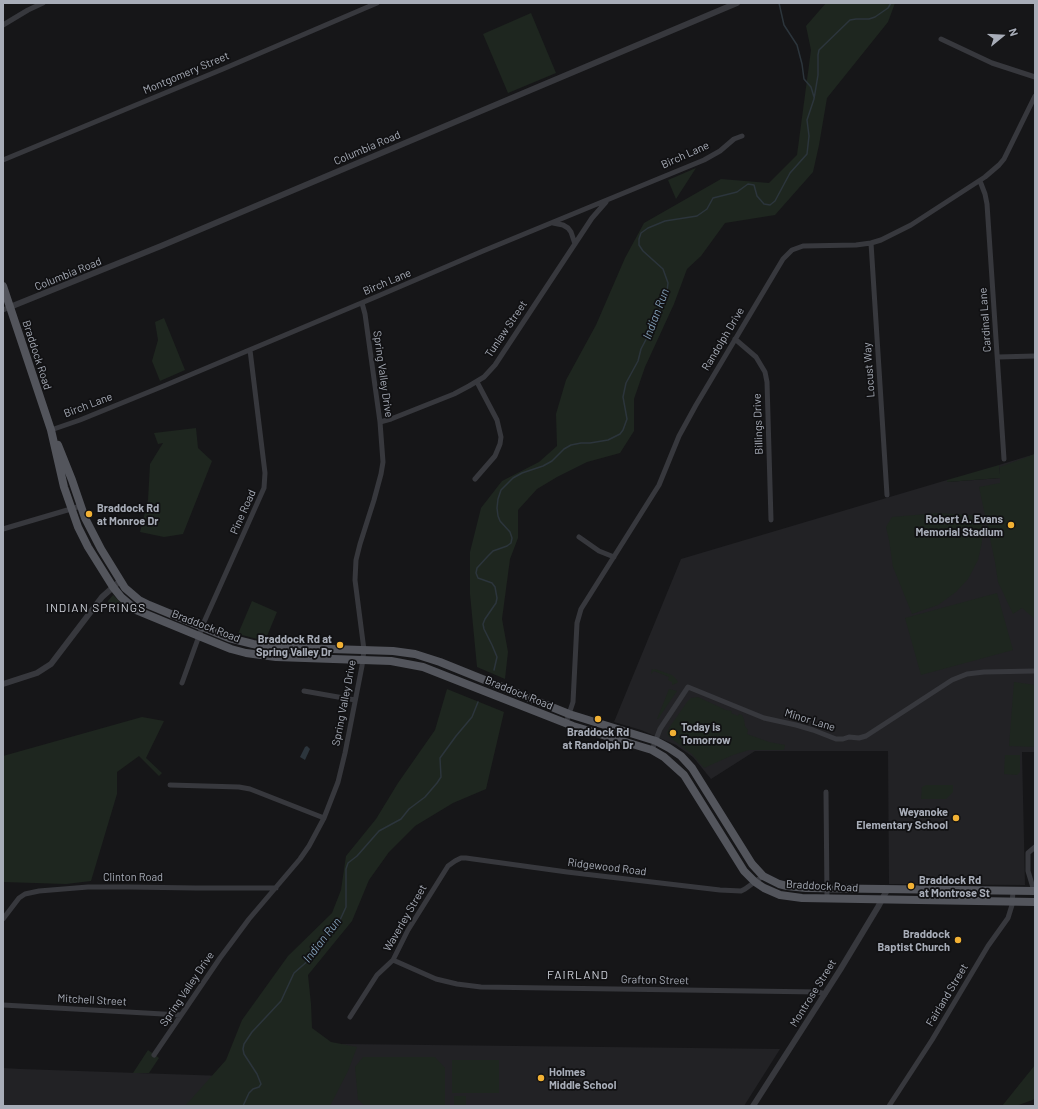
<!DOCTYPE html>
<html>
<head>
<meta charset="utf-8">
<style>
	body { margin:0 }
	#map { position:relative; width:1038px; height:1109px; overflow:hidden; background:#161618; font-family:Barlow,sans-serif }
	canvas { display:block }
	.frame { position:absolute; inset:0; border:4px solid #a8adb8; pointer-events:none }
	.north { position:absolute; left:982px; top:16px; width:40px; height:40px; -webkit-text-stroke:3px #111113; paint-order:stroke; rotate:72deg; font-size:11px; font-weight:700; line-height:16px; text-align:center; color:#a8adb8 }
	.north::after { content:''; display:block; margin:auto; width:14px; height:18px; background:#a8adb8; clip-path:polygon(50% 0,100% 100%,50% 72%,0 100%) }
</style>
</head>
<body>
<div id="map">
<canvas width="1038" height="1109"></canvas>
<div class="frame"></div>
<div class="north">N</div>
</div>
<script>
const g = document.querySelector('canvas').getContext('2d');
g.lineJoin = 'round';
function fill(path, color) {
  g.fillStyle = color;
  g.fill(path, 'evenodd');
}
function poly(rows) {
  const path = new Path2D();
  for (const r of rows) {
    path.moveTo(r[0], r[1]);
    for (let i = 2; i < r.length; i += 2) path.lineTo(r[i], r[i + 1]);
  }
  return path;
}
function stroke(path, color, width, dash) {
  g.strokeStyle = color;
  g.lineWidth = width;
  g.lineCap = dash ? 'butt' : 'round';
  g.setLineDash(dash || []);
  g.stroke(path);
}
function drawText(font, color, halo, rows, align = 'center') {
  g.font = font + ' Barlow,sans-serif';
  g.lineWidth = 3.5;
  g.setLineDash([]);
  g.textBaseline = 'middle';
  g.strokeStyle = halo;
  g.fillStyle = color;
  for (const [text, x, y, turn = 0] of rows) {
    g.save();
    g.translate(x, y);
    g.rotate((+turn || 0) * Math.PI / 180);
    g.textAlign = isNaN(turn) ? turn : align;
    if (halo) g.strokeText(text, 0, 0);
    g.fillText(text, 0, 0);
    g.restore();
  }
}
fill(poly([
	[1035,454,1035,752,1022,752,1025,885,889,884,888,751,755,751,711,779,693,757,676,745,641,730,614,722,681,559,947,480,947,482,1000,478,999,465],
	[342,1044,780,1049,744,1106,300,1106],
	[3,1068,21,1069,224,1076,201,1106,3,1106]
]), '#222225');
fill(poly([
	[826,3,869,4,870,3,895,3,888,22,827,98,819,145,813,172,775,215,725,223,701,256,687,269,674,304,645,367,634,399,634,431,620,453,587,462,557,477,537,489,518,510,518,538,510,559,502,619,508,652,505,679,477,667,470,594,470,552,481,508,502,481,539,462,557,446,556,414,566,380,596,325,625,258,644,223,721,179,769,183,797,155,811,50,806,26],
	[531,13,556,73,508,93,483,34],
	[696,168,676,199,668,180],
	[164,318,185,370,160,381,152,361,158,340,155,322],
	[196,428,198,448,212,461,183,534,164,537,140,532,148,500,150,464,163,443,158,444,154,433],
	[1035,454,1035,619,1022,608,1013,614,998,582,995,562,979,487,1000,483,1000,478,947,482,947,480,999,465,1000,474,1000,467],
	[938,513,982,516,982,542,978,560,968,579,956,592,938,605,912,614,893,567,889,540,886,527,892,517],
	[997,593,1013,650,921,675,905,618],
	[113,595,121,603,110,608,108,601],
	[252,601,277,612,265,641,238,634],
	[652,669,655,670,655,669,672,675,676,679,678,682,677,683,672,685,672,682,668,680,669,677,654,671,651,674],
	[1014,682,1035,685,1035,747,1009,746],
	[447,689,504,712,486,789,453,803,415,826,389,852,369,880,352,921,308,975,311,1004,312,1028,331,1042,357,1047,348,1071,330,1106,185,1106,226,1060,242,1020,288,956,332,913,341,890,346,856,376,819,398,783,435,730],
	[669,689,677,691,658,719,657,719],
	[698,697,726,710,732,711,731,713,738,716,739,714,742,715,744,719,745,726,748,730,747,734,769,742,785,745,784,750,749,750,733,755,704,768,692,754,668,736,667,733,669,728,687,702,691,698],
	[142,717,164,721,146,758,162,773,159,776,139,756,117,772,117,794,91,881,66,884,3,882,3,756],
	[1005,755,1020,755,1020,772,1017,775,1004,774],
	[926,785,953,785,953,792,946,799,921,799,922,787],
	[148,1050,159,1058,149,1073,133,1073],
	[363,1057,435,1057,445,1068,445,1106,365,1106,358,1100,355,1067],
	[452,1060,499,1060,499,1093,452,1093],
	[1035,1065,1035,1099,1016,1106,1002,1106],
	[454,1096,466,1096,466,1106,454,1106]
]), '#1e261f');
fill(poly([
	[307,746,310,749,305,760,300,757,305,747]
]), '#2c353c');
stroke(poly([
	[779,3,784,25,797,45,802,64,804,79,811,87,814,97],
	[494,670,497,657,492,645,484,629,483,624,485,619,496,603,497,598,495,587,492,583,478,578,476,573,477,568,488,556,493,551,507,546,511,543,512,538,510,532,500,521,498,516,497,508,498,499,501,490,513,478,522,473,543,466,552,461,564,449,571,445,581,443,590,443,608,440,620,434,623,430,627,419,623,397,626,383,638,361,641,349,652,328,667,291,668,283,663,269,643,251,639,245,639,239,641,233,648,228,665,221,697,216,707,209,713,198,737,192,748,184,754,185,757,196,764,204,770,205,775,201,790,173,807,154,809,136,807,120,814,99,818,75,818,55,819,50,850,20,856,19,869,19,875,17,888,8,891,3],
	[243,1106,249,1093,253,1089,259,1087,261,1084,257,1074,244,1054,243,1049,244,1044,252,1032,281,1001,294,973,310,959,328,931,340,920,346,907,346,869,348,863,357,856,379,831,401,819,409,809,425,797,437,783,441,777,440,758,456,736,472,717,478,702]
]), '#2c353c', 1.5);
stroke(poly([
	[3,25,28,10,43,3],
	[941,39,992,63,1035,77],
	[3,160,223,69,377,3],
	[980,181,985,194,987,204,1004,459],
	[553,223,563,225,568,228,571,232,575,244],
	[871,243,887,495],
	[3,310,10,307],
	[735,339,756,357,765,372,767,382,771,520],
	[998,357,1035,356],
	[380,422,391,419,454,394,469,386,484,377,495,365,592,218,606,202],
	[51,430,80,420,166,385,378,296,483,251,704,160,720,151,734,139,742,136],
	[475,479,495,456,500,444,501,437,497,420,477,382],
	[3,529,81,506],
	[579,537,599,551,614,557],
	[182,683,204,622,264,488,265,473,250,350],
	[304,691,355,700],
	[566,723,573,702,577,623,581,609,659,485,679,436,696,405,783,259,792,250,803,246,856,245,871,243,881,240,911,225,985,177,999,165,1004,159,1035,96],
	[652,750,660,729,688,687,764,718,796,725,813,730,836,739,843,739,849,737,859,738,866,736,952,680,967,674,984,672,1035,671],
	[170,785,239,787,250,789,324,818],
	[826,792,827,898],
	[1034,891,1028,871,1028,853,1035,847],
	[3,919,19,898,25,894,39,891,88,887,129,887,196,888,276,888],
	[393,960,436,979,457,984,481,987,818,992,825,994],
	[3,1005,181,1015],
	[350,1017,377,975,393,960,408,930,448,866,455,861,461,858,466,858,567,872,720,890,741,891,745,889,763,876],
	[154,1055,220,958,249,919,300,859,309,846,324,818,338,782,345,753,362,666,364,650,355,580,356,560,360,544,374,500,381,474,383,462,380,422,365,314,362,303],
	[889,1106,932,1040,988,946,1008,918,1012,905,1013,891]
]), '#37383d', 5);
stroke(poly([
	[10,307,161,246,737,3],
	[3,684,37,673,51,664,102,597,120,581],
	[753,1106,840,970,878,907,887,890]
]), '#37383d', 6);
stroke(poly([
	[3,286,51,430,64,487,78,527,88,547,113,587,121,597,136,610,199,636,231,649,246,653,276,657,391,661,423,667,573,726,652,750,664,757,684,775,744,871,755,882,764,888,780,895,802,898,1035,902],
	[58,445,72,480,85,518,101,549,125,588,139,600,149,605,229,638,253,644,269,647,393,651,415,654,440,662,569,714,656,741,669,748,681,756,692,768,752,864,763,876,779,884,787,886,806,888,1035,891]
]), '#53555c', 8);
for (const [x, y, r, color] of [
	[89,514,4,"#f2b134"],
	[1011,525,4,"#f2b134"],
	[340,645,4,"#f2b134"],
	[598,719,4,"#f2b134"],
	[673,733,4,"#f2b134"],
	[956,818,4,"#f2b134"],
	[911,886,4,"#f2b134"],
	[958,940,4,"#f2b134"],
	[541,1078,4,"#f2b134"]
]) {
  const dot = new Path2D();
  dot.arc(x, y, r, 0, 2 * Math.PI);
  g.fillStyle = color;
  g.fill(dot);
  stroke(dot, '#111113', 1.5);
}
drawText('11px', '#a8adb8', '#111113', [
	["Montgomery Street",186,73,-23],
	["Columbia Road",367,148,-23],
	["Birch Lane",685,155,-24],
	["Columbia Road",68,274,-22],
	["Birch Lane",387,282,-23],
	["Cardinal Lane",985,320,-94],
	["Tunlaw Street",506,329,-56],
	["Randolph Drive",723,339,-59],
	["Braddock Road",37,355,72],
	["Locust Way",869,370,-94],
	["Spring Valley Drive",383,374,82],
	["Birch Lane",88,405,-21],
	["Billings Drive",758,424,-92],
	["Pine Road",243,512,-66],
	["Braddock Road",206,626,21],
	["Braddock Road",519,693,22],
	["Spring Valley Drive",344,703,-79],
	["Minor Lane",810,720,17],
	["Ridgewood Road",607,867,7],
	["Clinton Road",133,877],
	["Braddock Road",822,886,3],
	["Waverley Street",405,918,-60],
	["Grafton Street",655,980,1],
	["Spring Valley Drive",187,989,-56],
	["Montrose Street",813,993,-58],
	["Fairland Street",947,995,-59],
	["Mitchell Street",92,1000,3]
]);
drawText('bold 11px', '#a8adb8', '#111113', [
	["Braddock Rd",97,508],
	["at Monroe Dr",97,521],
	["Robert A. Evans",1003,519,"right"],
	["Memorial Stadium",1003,532,"right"],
	["Braddock Rd at",332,639,"right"],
	["Spring Valley Dr",332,652,"right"],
	["Today is",681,727],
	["Tomorrow",681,740],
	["Braddock Rd",598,732,"center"],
	["at Randolph Dr",598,745,"center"],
	["Weyanoke",948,812,"right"],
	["Elementary School",948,825,"right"],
	["Braddock Rd",919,880],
	["at Montrose St",919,893],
	["Braddock",950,934,"right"],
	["Baptist Church",950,947,"right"],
	["Holmes",549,1072],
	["Middle School",549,1085]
], 'left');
drawText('italic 12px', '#7f9bb3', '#111113', [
	["Indian Run",656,314,-69],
	["Indian Run",322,940,-52]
]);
g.letterSpacing = '1px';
drawText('12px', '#c9ccd4', '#111113', [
	["INDIAN SPRINGS",96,608],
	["FAIRLAND",578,975]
]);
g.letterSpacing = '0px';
</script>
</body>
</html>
